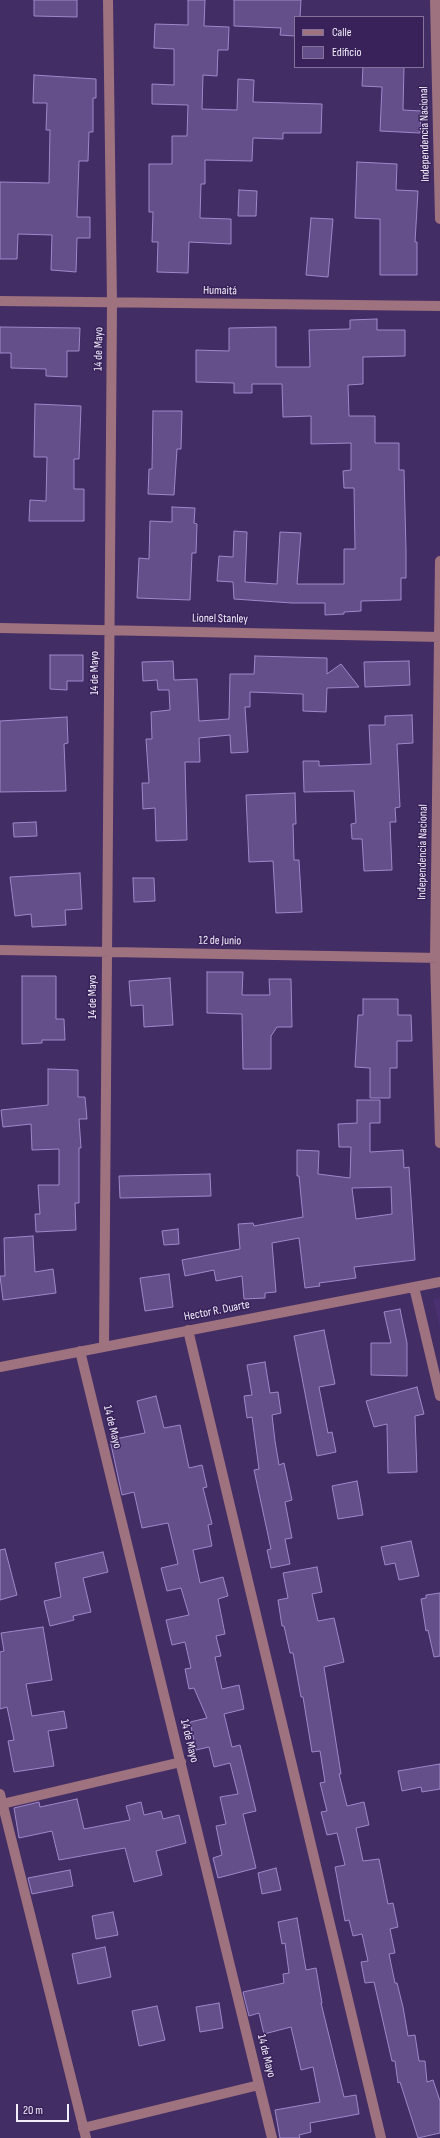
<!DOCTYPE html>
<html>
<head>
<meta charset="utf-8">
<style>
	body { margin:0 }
	#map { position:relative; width:440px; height:2138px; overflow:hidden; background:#432d65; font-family:"Sofia Sans Condensed",sans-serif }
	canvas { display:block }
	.legend { position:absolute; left:294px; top:16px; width:130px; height:52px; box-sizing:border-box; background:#39225a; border:1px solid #83739a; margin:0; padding:5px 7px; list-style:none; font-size:12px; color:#f1edfb }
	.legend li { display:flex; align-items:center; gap:8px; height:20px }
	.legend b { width:20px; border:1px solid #83739a }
	.scale { position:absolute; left:16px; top:2104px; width:53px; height:18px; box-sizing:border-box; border:2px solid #f1edfb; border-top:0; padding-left:5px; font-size:12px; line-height:14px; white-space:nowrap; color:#f1edfb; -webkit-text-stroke:3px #39225a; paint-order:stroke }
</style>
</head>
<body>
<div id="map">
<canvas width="440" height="2138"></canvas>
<ul class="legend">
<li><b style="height:5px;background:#9f727f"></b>Calle</li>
<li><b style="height:11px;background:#654f8b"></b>Edificio</li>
</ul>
<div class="scale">20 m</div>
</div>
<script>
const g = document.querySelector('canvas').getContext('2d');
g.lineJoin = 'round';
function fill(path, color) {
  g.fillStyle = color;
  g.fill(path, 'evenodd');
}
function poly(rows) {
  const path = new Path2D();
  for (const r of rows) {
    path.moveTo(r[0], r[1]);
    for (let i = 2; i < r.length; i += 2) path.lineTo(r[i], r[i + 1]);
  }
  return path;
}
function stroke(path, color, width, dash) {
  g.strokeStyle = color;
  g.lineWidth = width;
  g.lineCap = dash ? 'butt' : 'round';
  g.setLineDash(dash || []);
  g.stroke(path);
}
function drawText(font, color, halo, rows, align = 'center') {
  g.font = font + ' "Sofia Sans Condensed",sans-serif';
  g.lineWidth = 3;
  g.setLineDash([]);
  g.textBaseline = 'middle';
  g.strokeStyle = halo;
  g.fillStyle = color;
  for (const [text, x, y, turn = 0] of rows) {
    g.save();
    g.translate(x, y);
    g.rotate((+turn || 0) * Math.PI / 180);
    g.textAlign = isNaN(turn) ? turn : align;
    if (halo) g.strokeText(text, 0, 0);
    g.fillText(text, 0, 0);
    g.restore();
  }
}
fill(poly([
	[440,1298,440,1328,433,1299]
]), '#4a3070');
const building = poly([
	[34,0,77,0,77,17,34,16,34,0],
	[188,0,205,0,204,26,229,27,228,50,218,50,217,76,203,75,202,109,237,110,238,79,254,80,253,102,322,104,321,133,283,133,283,139,253,138,252,161,205,160,205,184,201,184,200,218,231,219,231,244,189,242,188,273,157,272,158,242,152,242,153,212,149,212,149,164,172,164,172,136,187,136,188,105,152,104,152,84,174,85,174,49,154,48,155,24,188,25,188,0],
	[234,0,301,0,300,17,295,17,295,36,280,35,281,28,234,26,234,0],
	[363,67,404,67,403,110,421,111,420,133,380,131,382,87,362,86,363,67],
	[34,75,96,79,96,98,93,98,93,132,89,132,88,161,79,161,77,217,90,217,90,238,77,238,76,272,51,270,52,235,18,234,17,259,0,259,0,182,49,183,50,130,46,130,47,103,33,103,34,75],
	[357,162,397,164,396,190,418,191,415,242,417,242,417,275,380,275,380,219,355,218,357,162],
	[239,190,257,191,256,216,238,216,239,190],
	[311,218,333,219,328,277,306,275,311,218],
	[377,319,377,330,405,330,405,356,363,357,363,384,348,385,349,416,375,416,375,443,399,443,399,470,404,470,406,551,406,578,401,578,401,600,361,601,361,611,344,612,344,614,325,615,325,603,292,603,234,599,233,582,217,581,219,556,233,557,234,531,247,532,245,582,277,584,280,532,301,533,297,584,344,584,344,549,355,549,354,488,344,488,343,471,351,470,351,443,311,444,311,416,283,417,282,384,252,384,252,393,234,393,234,383,196,382,196,350,229,351,229,328,276,327,276,367,310,367,309,330,350,329,350,320,377,319],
	[0,327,80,328,79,351,67,351,67,377,46,376,46,369,11,368,11,353,0,353,0,327],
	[35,404,81,406,79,459,74,459,74,489,84,489,84,521,29,521,30,500,46,501,47,457,34,457,35,404],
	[153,411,182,411,181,449,177,449,174,495,148,494,149,469,152,469,153,411],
	[172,507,195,508,194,523,197,524,196,553,192,553,190,600,137,598,139,558,149,559,150,521,172,522,172,507],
	[50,655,83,655,83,681,67,681,67,690,50,689,50,655],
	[255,656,327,658,327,674,341,664,359,687,327,688,326,712,303,711,303,694,250,692,250,707,245,707,248,752,231,753,230,735,199,738,200,762,185,762,187,840,156,841,155,808,143,809,142,783,149,783,146,739,152,739,151,712,170,710,169,690,158,690,157,680,143,681,142,662,173,661,174,680,197,679,199,721,229,719,230,674,254,674,255,656],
	[409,661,410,685,365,687,364,662,409,661],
	[412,715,413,743,397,744,400,807,395,808,396,822,390,822,392,870,364,871,362,839,352,839,351,824,356,823,354,791,304,792,303,761,319,761,319,766,371,764,369,725,385,725,385,716,412,715],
	[67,717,68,743,64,744,66,791,0,792,0,721,67,717],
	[295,793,296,824,293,824,294,860,299,860,302,912,276,913,273,861,249,862,246,795,295,793],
	[36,822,37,836,14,837,13,823,36,822],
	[80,873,82,909,65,910,66,925,32,927,31,914,15,916,10,877,80,873],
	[133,878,154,878,155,901,134,902,133,878],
	[207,972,243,972,242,995,270,995,269,979,291,979,292,1027,277,1027,271,1036,271,1069,243,1069,242,1014,207,1013,207,972],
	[22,976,56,976,56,1019,64,1019,65,1040,42,1040,42,1043,22,1044,22,976],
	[170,978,173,1025,144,1027,143,1005,131,1006,129,981,170,978],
	[363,999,398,999,398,1015,411,1015,412,1041,397,1041,397,1068,390,1068,390,1098,370,1098,370,1068,355,1067,358,1015,363,1015,363,999],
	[48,1069,78,1070,78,1097,85,1097,87,1119,79,1119,81,1148,79,1148,79,1203,75,1203,76,1230,36,1232,35,1214,40,1214,38,1185,59,1185,59,1149,32,1150,31,1124,3,1127,1,1110,48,1105,48,1069],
	[357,1100,380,1100,380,1123,370,1123,370,1152,403,1150,404,1168,409,1167,415,1260,354,1267,356,1278,319,1283,320,1286,305,1288,299,1238,272,1243,276,1292,265,1293,265,1298,244,1299,242,1276,216,1281,214,1270,185,1276,182,1260,240,1249,238,1224,253,1223,254,1226,303,1217,299,1176,297,1176,297,1150,319,1151,318,1174,350,1178,351,1147,339,1147,338,1124,357,1123,357,1100],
	[391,1187,392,1214,356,1219,352,1188,391,1187],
	[210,1174,211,1196,120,1198,119,1176,210,1174],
	[178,1229,179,1244,164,1245,162,1231,178,1229],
	[33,1236,35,1272,53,1269,56,1293,3,1300,0,1276,5,1276,4,1238,33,1236],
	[169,1274,173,1307,145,1311,140,1278,169,1274],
	[400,1309,407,1343,407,1376,371,1375,371,1343,391,1343,384,1312,400,1309],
	[324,1330,335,1384,319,1387,328,1433,332,1432,336,1452,317,1456,294,1336,324,1330],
	[265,1362,270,1393,278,1392,281,1413,272,1415,275,1441,279,1465,284,1463,292,1500,285,1502,292,1538,285,1539,290,1564,271,1568,267,1550,271,1549,254,1470,259,1469,252,1417,247,1418,244,1396,252,1395,247,1365,265,1362],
	[417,1387,424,1414,415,1416,417,1472,388,1473,387,1424,374,1427,366,1401,417,1387],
	[156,1396,164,1428,180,1425,189,1468,202,1465,207,1487,203,1488,212,1524,208,1525,212,1546,193,1550,200,1583,223,1577,228,1596,218,1599,225,1634,216,1636,221,1656,215,1657,222,1689,239,1685,244,1709,224,1714,232,1747,240,1745,256,1811,243,1814,256,1868,218,1878,213,1858,222,1855,216,1826,226,1824,220,1797,238,1794,230,1763,214,1767,209,1747,196,1750,190,1722,207,1718,194,1688,189,1689,185,1669,191,1668,185,1642,172,1645,166,1620,189,1615,181,1588,167,1591,161,1568,178,1564,168,1523,142,1528,134,1492,122,1495,110,1440,145,1433,137,1401,156,1396],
	[357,1481,363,1515,338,1519,332,1486,357,1481],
	[411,1541,419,1576,399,1580,395,1563,385,1565,381,1547,411,1541],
	[5,1549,17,1595,0,1600,0,1550,5,1549],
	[103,1552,108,1572,83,1578,91,1612,73,1616,74,1620,50,1626,44,1601,61,1597,55,1563,103,1552],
	[317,1567,322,1592,312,1594,318,1621,334,1618,344,1662,324,1667,341,1774,339,1774,347,1806,364,1802,369,1825,356,1828,363,1861,379,1859,388,1904,393,1903,398,1927,390,1929,395,1953,389,1954,395,1983,397,1983,403,2007,408,2036,415,2035,419,2061,425,2061,427,2082,433,2080,440,2101,440,2133,418,2138,400,2082,398,2083,395,2061,392,2061,374,1982,365,1983,361,1962,368,1961,362,1934,353,1936,349,1920,345,1921,335,1867,345,1865,337,1833,327,1835,321,1812,327,1811,320,1783,325,1782,320,1751,312,1752,303,1697,301,1697,293,1653,290,1653,284,1626,282,1626,278,1600,288,1598,283,1573,317,1567],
	[440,1593,440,1656,434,1657,428,1630,426,1631,421,1599,426,1598,426,1595,440,1593],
	[43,1627,52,1680,26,1684,32,1716,64,1711,67,1728,48,1731,54,1766,14,1772,8,1741,14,1740,7,1707,0,1709,0,1652,4,1651,1,1633,43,1627],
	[440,1764,440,1789,422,1792,421,1787,402,1791,398,1771,440,1764],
	[77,1799,84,1829,130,1820,126,1806,141,1802,144,1815,161,1811,163,1819,179,1815,186,1843,156,1851,162,1875,134,1882,125,1848,59,1860,52,1831,19,1838,14,1808,39,1802,40,1807,77,1799],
	[276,1868,281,1890,262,1894,258,1873,276,1868],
	[70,1870,73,1886,32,1894,28,1878,70,1870],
	[113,1912,118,1935,96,1939,92,1916,113,1912],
	[297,1918,306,1970,316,1968,322,2003,321,2003,344,2097,356,2095,359,2114,310,2123,311,2132,299,2135,300,2138,280,2138,275,2110,320,2102,313,2067,301,2070,291,2027,264,2034,259,2013,249,2016,243,1992,284,1983,283,1974,289,1973,285,1943,282,1944,278,1922,297,1918],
	[105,1947,111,1977,78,1984,72,1954,105,1947],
	[219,2003,223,2028,200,2032,196,2007,219,2003],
	[157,2006,165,2040,139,2046,132,2011,157,2006]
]);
fill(building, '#654f8b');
stroke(building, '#9e88c9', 1);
stroke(poly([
	[435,0,440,219],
	[0,301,440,306],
	[440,561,435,957,440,1143],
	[0,628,440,637],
	[0,950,440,958],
	[414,1287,440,1396],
	[188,1330,381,2138],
	[104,1346,112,303,108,0],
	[80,1351,272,2138],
	[0,1367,440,1282],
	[0,1794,86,2138],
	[2,1804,181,1762],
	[83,2128,259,2085]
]), '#9f727f', 10);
drawText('12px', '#f1edfb', '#39225a', [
	["Independencia Nacional",425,134,-91],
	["Humaitá",220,291,1],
	["14 de Mayo",99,349,-89],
	["Lionel Stanley",220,619,1],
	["14 de Mayo",95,673,-90],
	["Independencia Nacional",423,852,-89],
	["12 de Junio",220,941,1],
	["14 de Mayo",93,997,-90],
	["Hector R. Duarte",217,1311,-11],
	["14 de Mayo",112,1427,76],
	["14 de Mayo",189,1741,76],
	["14 de Mayo",266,2056,76]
]);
</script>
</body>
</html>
